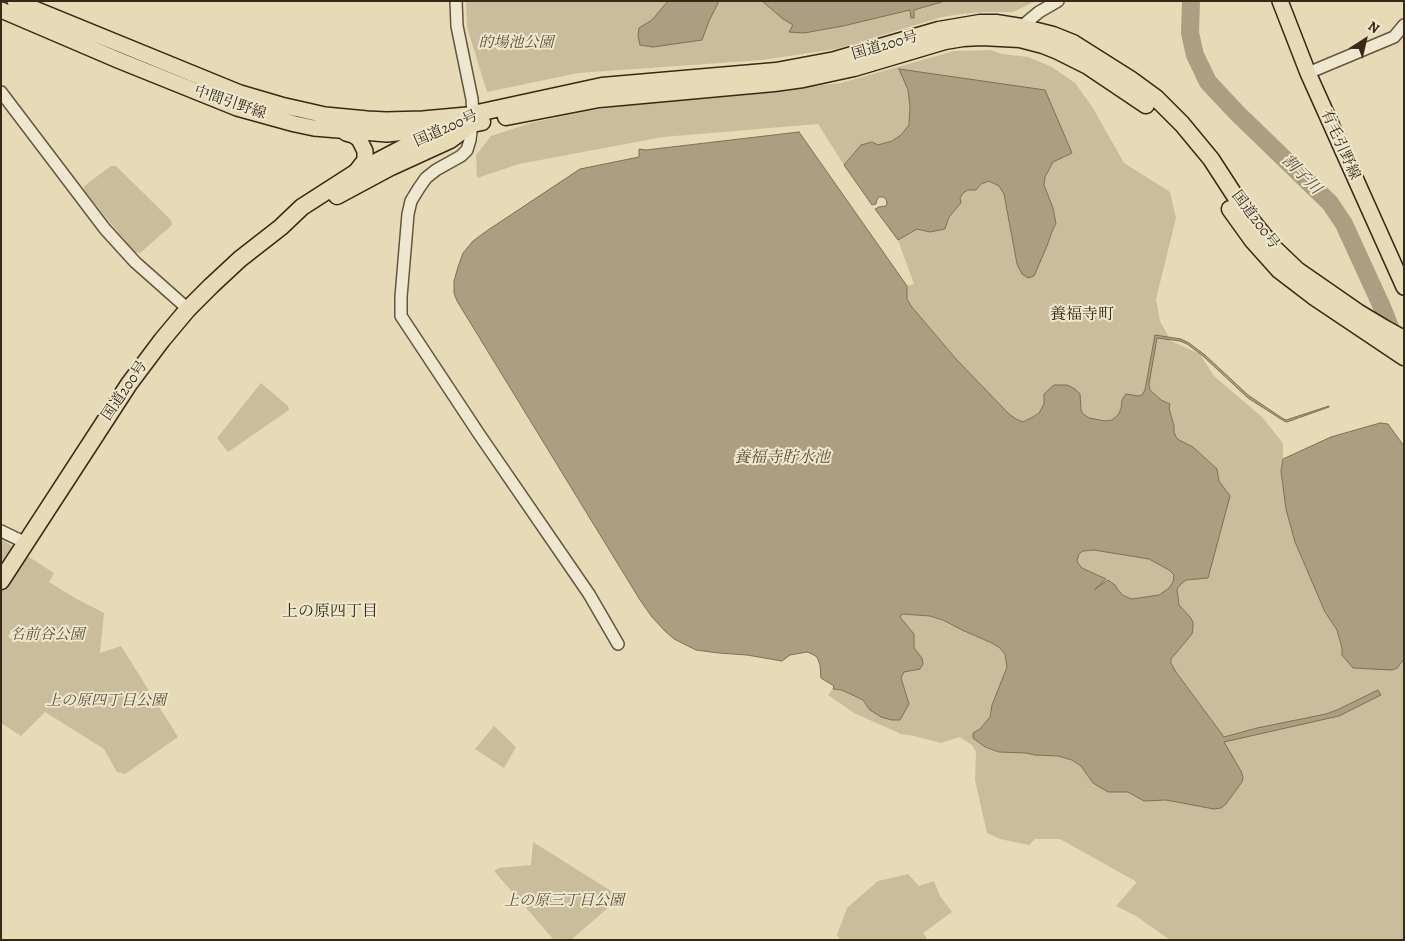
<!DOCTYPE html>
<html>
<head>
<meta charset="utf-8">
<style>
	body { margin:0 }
	#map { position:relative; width:1405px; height:941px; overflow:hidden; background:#e7dbb7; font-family:Alegreya,serif }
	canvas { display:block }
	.frame { position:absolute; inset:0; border:2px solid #382815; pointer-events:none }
	.north { position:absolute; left:1340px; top:15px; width:50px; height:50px; -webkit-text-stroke:4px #efe8d0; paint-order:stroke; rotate:35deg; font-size:14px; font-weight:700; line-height:20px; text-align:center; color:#382815 }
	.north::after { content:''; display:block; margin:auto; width:18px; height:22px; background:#382815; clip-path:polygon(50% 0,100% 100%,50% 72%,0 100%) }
</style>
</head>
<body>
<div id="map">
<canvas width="1405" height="941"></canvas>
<div class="frame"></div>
<div class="north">N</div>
</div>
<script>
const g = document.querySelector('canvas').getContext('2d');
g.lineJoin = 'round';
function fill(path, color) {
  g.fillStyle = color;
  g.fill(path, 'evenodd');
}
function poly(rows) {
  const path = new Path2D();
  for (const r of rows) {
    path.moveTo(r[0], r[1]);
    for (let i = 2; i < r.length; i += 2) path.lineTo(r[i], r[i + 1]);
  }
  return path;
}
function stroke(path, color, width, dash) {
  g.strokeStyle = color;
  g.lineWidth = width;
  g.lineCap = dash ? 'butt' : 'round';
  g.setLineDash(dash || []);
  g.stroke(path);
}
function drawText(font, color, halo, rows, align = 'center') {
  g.font = font + ' Alegreya,"Noto Serif JP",serif';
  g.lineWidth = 4;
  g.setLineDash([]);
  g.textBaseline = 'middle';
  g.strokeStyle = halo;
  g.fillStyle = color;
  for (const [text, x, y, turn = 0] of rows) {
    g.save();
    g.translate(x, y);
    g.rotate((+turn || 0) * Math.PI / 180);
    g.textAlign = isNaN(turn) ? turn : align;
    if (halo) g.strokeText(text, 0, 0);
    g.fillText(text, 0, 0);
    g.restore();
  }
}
fill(poly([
	[466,1,1036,1,1013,12,984,12,961,14,942,17,836,49,762,60,578,73,487,92,467,27],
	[991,50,1002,54,1028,57,1052,67,1075,83,1093,108,1124,163,1170,192,1176,218,1156,299,1160,321,1171,341,1200,354,1214,376,1262,417,1283,443,1283,459,1281,471,1286,508,1295,542,1325,612,1337,630,1342,648,1359,669,1401,664,1404,659,1404,940,1170,940,1136,916,1116,906,1137,882,1060,839,1035,839,1029,845,1000,839,987,833,975,780,976,752,972,745,960,737,941,743,914,736,901,734,854,713,828,695,833,689,842,690,863,700,870,710,909,704,901,678,904,672,920,669,922,658,914,648,914,637,912,631,900,617,902,614,930,616,943,620,962,630,992,643,1000,648,1005,654,1007,667,992,704,990,717,980,729,976,731,973,738,985,747,999,752,1026,753,1035,755,1058,756,1072,760,1081,766,1093,783,1128,792,1144,801,1166,800,1185,804,1226,804,1242,782,1243,777,1241,771,1223,742,1339,716,1337,710,1326,714,1257,728,1224,737,1173,667,1171,659,1192,634,1190,617,1179,605,1177,589,1181,584,1186,580,1194,579,1226,491,1219,481,1217,469,1193,447,1179,440,1176,437,1174,432,1174,426,1169,408,1170,404,1161,400,1150,390,1149,384,1153,345,1146,390,1142,395,1122,400,1121,409,1118,415,1112,420,1105,421,1089,418,1083,415,1081,410,1080,394,1075,389,1067,385,1054,385,1044,394,1044,404,1039,412,1033,417,1023,422,1016,419,1009,414,956,359,911,306,907,299,907,286,914,284,898,240,917,229,930,232,945,229,949,217,961,203,960,198,963,193,989,181,1000,186,1004,194,1017,264,1022,274,1028,278,1047,246,1053,229,1056,224,1053,208,1044,185,1045,177,1053,162,900,70,908,90,910,106,910,125,901,135,892,141,878,145,872,142,861,145,844,165,818,124,663,137,519,164,477,178,476,155,491,136,531,123,587,111,613,107,841,83,954,51],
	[111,166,116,166,171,220,172,225,140,253,134,252,84,190,84,186],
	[261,383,288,406,289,410,228,452,217,438],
	[1,539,54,573,49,582,75,598,104,613,100,653,121,646,178,737,125,774,117,772,104,749,45,712,21,736,1,723],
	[1094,550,1149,559,1169,570,1174,575,1173,582,1169,588,1159,595,1139,598,1131,599,1127,597,1118,590,1115,585,1094,590,1093,589,1106,579,1082,568,1077,563,1077,561,1079,554,1083,551],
	[494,726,516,747,504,768,475,749],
	[533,842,616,894,617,900,571,940,554,940,494,871,499,868,531,865],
	[908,874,919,886,934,881,940,896,952,912,923,933,928,940,841,940,837,935,847,908,878,881]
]), '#c9bd9b');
const water = poly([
	[668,1,719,1,709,21,702,40,653,47,640,45,638,36,639,28,652,20,668,1],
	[762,1,945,1,914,10,914,18,911,18,910,10,843,26,804,33,789,32,793,25,783,19,762,1],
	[899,69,1045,90,1072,153,1053,162,1045,177,1044,185,1053,208,1056,224,1053,229,1047,246,1034,276,1028,278,1022,274,1017,264,1004,194,999,186,989,181,981,184,976,190,968,190,963,193,960,198,961,203,949,217,945,229,930,232,917,229,898,240,875,209,879,207,886,206,887,203,886,199,883,197,879,197,877,200,876,204,872,205,844,165,861,145,872,142,878,145,892,141,901,135,909,125,910,106,908,90,899,69],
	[799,132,907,286,907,299,911,306,956,359,1009,414,1016,419,1023,422,1033,417,1039,413,1044,404,1044,394,1054,385,1067,385,1075,389,1080,394,1081,410,1083,414,1089,418,1105,421,1112,420,1118,415,1121,409,1122,400,1126,394,1138,396,1142,395,1145,390,1155,335,1181,339,1189,343,1205,355,1248,395,1282,418,1286,420,1329,406,1329,407,1287,422,1284,421,1248,398,1203,356,1187,344,1180,341,1157,338,1149,384,1150,390,1161,400,1170,404,1169,408,1174,426,1174,432,1176,437,1179,440,1193,447,1217,469,1219,481,1230,496,1208,578,1186,580,1181,584,1177,589,1179,605,1190,617,1193,622,1193,628,1192,634,1171,659,1171,663,1176,672,1224,737,1257,728,1326,714,1337,710,1378,690,1381,695,1339,716,1224,742,1241,771,1243,777,1242,782,1226,804,1221,808,1214,809,1166,800,1144,801,1128,792,1108,792,1093,783,1081,766,1072,760,1058,756,1035,755,1026,753,999,752,985,747,973,738,973,733,980,729,990,717,992,705,1007,667,1005,654,1000,648,992,643,962,630,943,620,930,616,902,614,900,617,914,634,914,648,922,658,923,664,920,669,904,672,901,678,909,704,900,720,892,720,881,717,870,710,863,700,842,690,833,689,834,686,821,678,820,665,817,657,812,654,807,652,790,655,782,661,747,655,719,653,696,650,674,639,665,631,652,617,640,600,457,301,454,293,454,281,458,267,463,253,473,241,488,230,580,169,639,157,639,149,646,150,799,132],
	[1094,550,1149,559,1169,570,1174,575,1173,582,1169,588,1159,595,1139,598,1131,599,1123,595,1118,590,1115,585,1108,580,1094,590,1106,579,1082,568,1078,563,1077,561,1079,554,1083,551,1094,550],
	[1380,423,1388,424,1404,446,1404,659,1397,668,1392,670,1353,668,1342,655,1342,648,1337,630,1325,612,1295,542,1286,509,1281,471,1283,459,1331,437,1380,423]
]);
fill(water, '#ac9e80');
stroke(water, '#7e6f55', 1);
stroke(poly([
	[1191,1,1190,33,1195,55,1208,82,1237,113,1330,203,1344,224,1382,307,1396,342]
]), '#ac9e80', 18);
const tertiary = poly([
	[456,1,457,26,472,99,473,114,470,140,467,150,461,156,436,170,426,178,419,188,411,201,408,214,401,297,401,316,479,434,589,594,618,644],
	[1021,33,1021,27,1039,12,1058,1],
	[1308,73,1394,37,1404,25],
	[1,92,105,229,135,262,188,309],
	[1,531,26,543]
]);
const primary = poly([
	[15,1,240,93,281,105,325,115,367,119,386,120,423,119,467,115],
	[1280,1,1308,73,1404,287],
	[1,10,118,60,237,108,295,124,314,128,387,134,435,129],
	[346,133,353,135,359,139,365,151,365,160,355,173]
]);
const trunk = poly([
	[506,117,599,99,774,83,803,79,854,68,945,41,963,38,981,37,1020,39,1043,45,1058,51,1088,66,1146,105],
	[337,196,391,167,450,140,472,124,482,122],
	[1230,209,1253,241,1279,270,1313,296,1404,357],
	[1,581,129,384,162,340,188,309,211,286,240,259,281,227,302,207,355,173,439,129,473,114,602,86,776,71,835,60,939,30,980,23,996,23,1021,27,1053,35,1073,43,1130,79,1156,98,1182,124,1211,159,1248,216,1273,247,1297,270,1359,313,1384,328,1404,339]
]);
stroke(tertiary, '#64553e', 14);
stroke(primary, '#382815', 18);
stroke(trunk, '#382815', 19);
stroke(tertiary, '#efe8d0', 11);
stroke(primary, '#e7dbb7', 15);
stroke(trunk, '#e7dbb7', 16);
drawText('italic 15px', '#5c4d36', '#efe8d0', [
	["的場池公園",516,43],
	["名前谷公園",47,635],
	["上の原四丁目公園",106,701],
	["上の原三丁目公園",564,901]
]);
drawText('15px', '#382815', '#efe8d0', [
	["国道200号",885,46,-16],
	["中間引野線",230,103,19],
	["国道200号",446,129,-24],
	["有毛引野線",1340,145,66],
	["国道200号",1255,220,53],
	["国道200号",125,391,-56]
]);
drawText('italic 16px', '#5b4b35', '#efe8d0', [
	["割子川",1301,175,45],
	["養福寺貯水池",782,458]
]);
drawText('16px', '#382815', '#efe8d0', [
	["養福寺町",1082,315],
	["上の原四丁目",330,612]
]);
</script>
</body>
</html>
